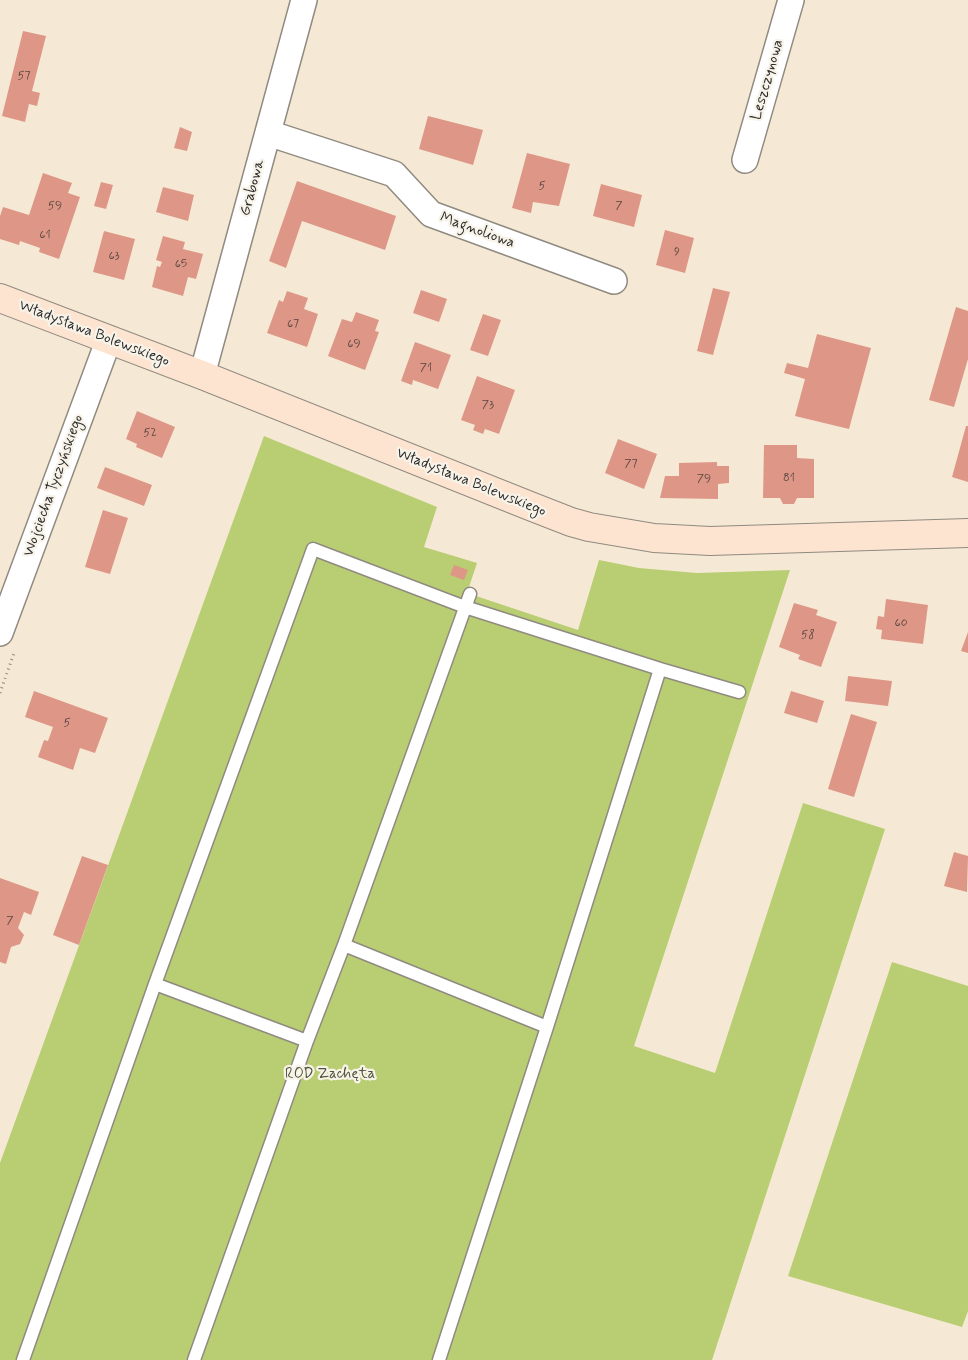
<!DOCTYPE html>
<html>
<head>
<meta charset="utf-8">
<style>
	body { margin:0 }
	canvas { display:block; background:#f5e9d5 }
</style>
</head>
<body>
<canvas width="968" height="1360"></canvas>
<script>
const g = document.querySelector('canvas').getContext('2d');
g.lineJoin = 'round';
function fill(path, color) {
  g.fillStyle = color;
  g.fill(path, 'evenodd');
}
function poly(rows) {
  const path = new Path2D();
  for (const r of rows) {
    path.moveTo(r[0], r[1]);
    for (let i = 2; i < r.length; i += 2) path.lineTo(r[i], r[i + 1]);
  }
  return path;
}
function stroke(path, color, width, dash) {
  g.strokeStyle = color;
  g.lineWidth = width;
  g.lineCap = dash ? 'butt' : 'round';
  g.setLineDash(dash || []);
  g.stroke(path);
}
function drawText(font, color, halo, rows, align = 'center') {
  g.font = font + ' Mynerve,sans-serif';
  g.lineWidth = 4.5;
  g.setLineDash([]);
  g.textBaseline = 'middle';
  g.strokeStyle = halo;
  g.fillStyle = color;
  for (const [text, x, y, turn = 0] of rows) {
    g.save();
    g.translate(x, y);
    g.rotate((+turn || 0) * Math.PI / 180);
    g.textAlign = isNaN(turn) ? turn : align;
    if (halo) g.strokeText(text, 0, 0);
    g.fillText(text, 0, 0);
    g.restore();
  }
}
fill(poly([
	[264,436,437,507,424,547,477,563,467,593,578,630,599,560,639,568,697,573,790,570,634,1046,715,1073,803,803,885,829,712,1360,0,1360,0,1163],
	[892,962,968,986,968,1311,962,1327,788,1276]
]), '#b9ce72');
fill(poly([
	[23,31,46,36,32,91,40,93,37,106,29,104,25,122,2,116],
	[428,116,483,130,473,165,419,149],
	[180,127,192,132,187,151,174,148],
	[527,153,570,164,559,206,533,202,531,213,512,208],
	[43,173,72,183,68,193,80,197,59,259,39,252,40,248,20,241,19,245,0,239,0,216,3,207,29,215],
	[297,181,396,216,385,250,302,221,286,268,269,261],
	[101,182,113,185,106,209,94,206],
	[601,184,642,195,634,227,593,216],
	[163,187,194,195,188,221,156,212],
	[665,230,694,238,685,273,656,265],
	[104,231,135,239,124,280,93,272],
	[163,236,185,242,183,249,203,254,196,279,188,277,183,296,152,287,157,266,160,267,162,262,156,260],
	[713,288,730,292,713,355,697,351],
	[421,290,447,299,439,322,413,313],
	[287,291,308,298,304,309,318,314,307,347,267,333,279,300,283,302],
	[956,307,968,311,968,359,954,407,929,400],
	[356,312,379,320,375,331,379,332,365,370,328,356,342,319,352,322],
	[483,314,501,320,488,356,470,350],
	[817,334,871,348,849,429,795,416,805,379,784,373,787,363,808,368],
	[415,342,451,355,438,389,413,380,412,385,401,381],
	[477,376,515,390,499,434,485,429,483,434,473,430,475,425,461,420],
	[137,411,175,427,162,458,136,447,137,444,126,439],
	[966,426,968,426,968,482,952,477],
	[618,439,657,454,644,489,605,473],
	[764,445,797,445,797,458,814,459,814,498,797,498,794,504,783,504,780,498,763,498],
	[717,462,717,466,729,466,729,483,718,484,718,499,660,498,665,476,679,476,679,463],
	[105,467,152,485,144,506,97,488],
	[103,510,128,518,110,574,85,567],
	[454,565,468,570,464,580,450,575],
	[886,599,928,605,923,644,881,639,882,630,876,629,878,616,884,617],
	[794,603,818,610,816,615,837,622,821,667,798,659,800,655,779,647],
	[968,632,968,653,961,651],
	[848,676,892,681,888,706,845,701],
	[34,691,108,718,95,753,80,748,73,770,38,757,44,740,48,741,53,727,25,717],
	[791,691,824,701,817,723,784,713],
	[851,714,877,722,854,797,828,789],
	[954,852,968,856,967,892,944,886],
	[82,856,108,865,79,945,53,935],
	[0,878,39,892,31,915,24,912,18,928,24,935,20,944,11,947,6,964,0,962]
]), '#de9787');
const lane = poly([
	[470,594,344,945,547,1027],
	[660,669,739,692],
	[155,984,307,1041,344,945],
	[23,1360,155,984,313,549,465,607,660,669,547,1027,439,1360],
	[194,1360,307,1041]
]);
const street = poly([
	[268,133,394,174,431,214,614,281],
	[745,160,791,0],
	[202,375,304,0],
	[0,633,109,339]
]);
const secondary = poly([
	[0,298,202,375,530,506,571,522,589,527,654,538,710,541,968,533]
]);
stroke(lane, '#908a80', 15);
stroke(street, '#908a80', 28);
stroke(secondary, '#908a80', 30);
stroke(poly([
	[0,693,14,653]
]), '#908a80', 3, [1, 4]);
stroke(lane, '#fff', 12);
stroke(street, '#fff', 25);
stroke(secondary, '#fde4d0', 28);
drawText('12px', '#584642', null, [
	["57",24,76],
	["5",542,186],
	["59",55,206],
	["7",619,206],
	["61",45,235],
	["9",677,252],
	["63",114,256],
	["65",181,264],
	["67",293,324],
	["69",354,344],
	["71",426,368],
	["73",488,405],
	["52",150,433],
	["77",631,464],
	["81",789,478],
	["79",704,479],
	["60",901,623],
	["58",808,635],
	["5",67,723],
	["7",10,921]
]);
drawText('15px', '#2b2b2b', '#f7f3e8', [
	["Leszczynowa",768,80,-74],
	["Grabowa",253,188,-75],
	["Magnoliowa",477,231,20],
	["Władysława Bolewskiego",94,334,21],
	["Władysława Bolewskiego",471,483,22],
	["Wojciecha Tyczyńskiego",54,486,-70]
]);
drawText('15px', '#4e543d', '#f7f3e8', [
	["ROD Zachęta",330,1075]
]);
</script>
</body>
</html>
